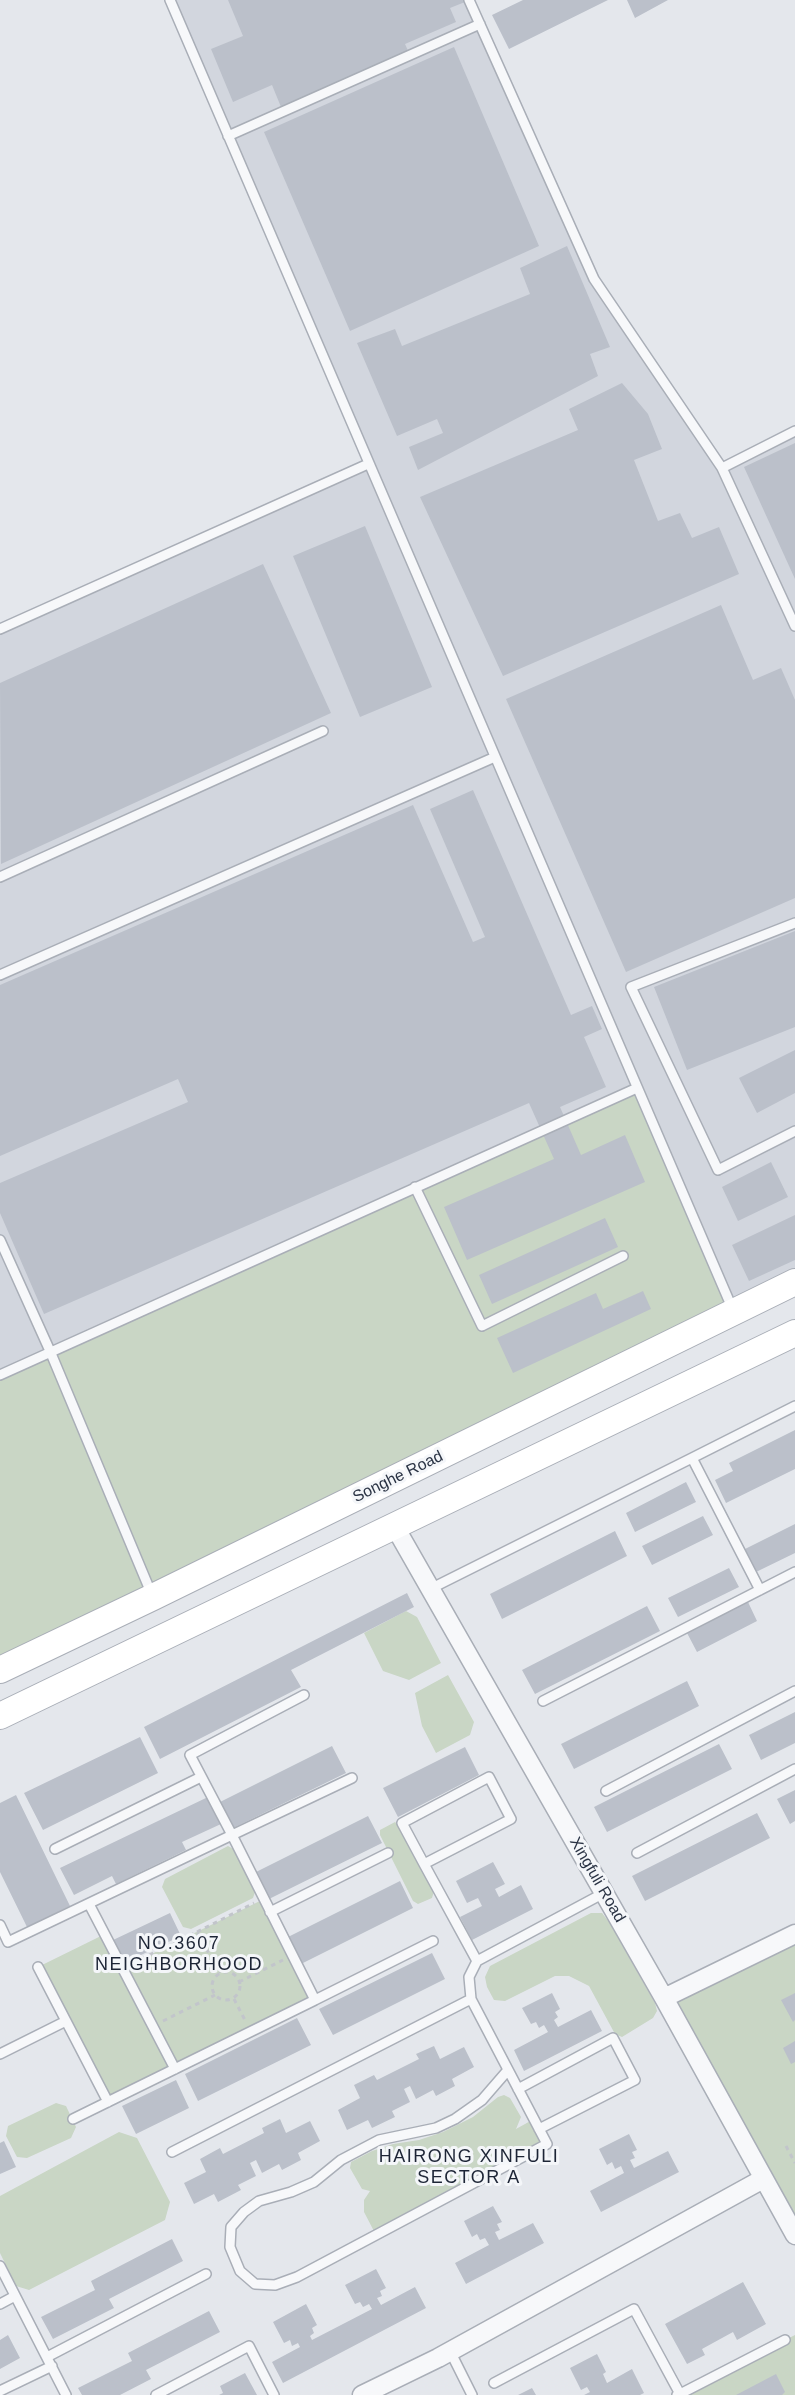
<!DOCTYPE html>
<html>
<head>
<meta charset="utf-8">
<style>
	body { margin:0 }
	canvas { display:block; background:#e4e7ec }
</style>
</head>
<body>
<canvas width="795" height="2395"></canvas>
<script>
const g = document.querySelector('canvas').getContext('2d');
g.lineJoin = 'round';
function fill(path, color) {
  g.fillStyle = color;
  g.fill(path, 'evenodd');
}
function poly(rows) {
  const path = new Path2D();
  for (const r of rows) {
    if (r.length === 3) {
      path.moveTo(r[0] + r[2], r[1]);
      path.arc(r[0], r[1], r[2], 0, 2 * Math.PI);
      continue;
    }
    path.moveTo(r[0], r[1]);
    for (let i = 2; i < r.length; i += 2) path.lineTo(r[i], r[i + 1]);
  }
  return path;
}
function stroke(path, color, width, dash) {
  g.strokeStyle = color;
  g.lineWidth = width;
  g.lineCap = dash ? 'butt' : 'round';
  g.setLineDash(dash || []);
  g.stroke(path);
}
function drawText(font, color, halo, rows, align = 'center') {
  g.font = font + ' Helvetica,sans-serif';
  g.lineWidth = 6;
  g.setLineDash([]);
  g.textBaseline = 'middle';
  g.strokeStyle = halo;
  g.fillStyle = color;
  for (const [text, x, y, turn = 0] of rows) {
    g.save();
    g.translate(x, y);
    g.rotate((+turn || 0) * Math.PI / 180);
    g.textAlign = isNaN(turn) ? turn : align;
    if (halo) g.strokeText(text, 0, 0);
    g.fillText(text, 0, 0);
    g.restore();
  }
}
fill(poly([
	[170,0,469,0,594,279,722,468,795,431,795,1282,0,1670,0,629,368,464]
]), '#d2d6de');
fill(poly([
	[637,1088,734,1312,0,1670,0,1375],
	[406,1611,417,1617,441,1663,409,1680,383,1671,364,1633],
	[448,1675,474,1722,470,1735,436,1753,422,1726,415,1693],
	[395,1822,399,1826,434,1891,432,1898,418,1904,413,1901,380,1835,380,1830],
	[228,1846,235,1850,256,1889,253,1898,191,1929,183,1927,162,1887,165,1879],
	[264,1899,315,2000,108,2102,38,1967,105,1934,123,1968],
	[591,1913,602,1913,609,1922,655,2003,657,2011,653,2018,622,2037,615,2034,589,1986,569,1976,555,1976,505,2001,494,2000,487,1987,485,1977,490,1966],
	[795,1934,795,2235,664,1998],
	[504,2095,510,2098,521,2117,516,2129,534,2119,547,2144,376,2235,364,2212,364,2200,370,2191,362,2189,350,2168,351,2162,372,2151,393,2144,419,2140,443,2132,473,2117,498,2097],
	[56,2103,66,2106,76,2127,71,2138,27,2158,17,2157,6,2136,8,2126],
	[119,2132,137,2138,170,2202,165,2220,29,2290,16,2286,0,2253,0,2196],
	[795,2335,795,2395,680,2395,785,2340]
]), '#c9d6c5');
fill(poly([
	[228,0,464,0,465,2,450,8,456,22,405,44,409,53,281,107,272,85,233,102,211,49,243,36],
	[523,0,608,0,509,49,492,15],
	[627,0,668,0,635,18],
	[454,47,539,246,350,331,264,132],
	[567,246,610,347,590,354,598,376,418,470,409,447,443,433,437,419,397,436,357,343,395,329,402,346,530,294,520,268],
	[622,383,648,414,662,449,634,460,658,521,680,513,692,538,719,527,739,574,503,676,420,497,578,430,569,409],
	[795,443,795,579,744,467],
	[365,526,432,687,360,717,293,556],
	[263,564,331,713,1,864,0,683],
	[721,605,753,680,781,668,795,700,795,898,626,972,506,699],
	[473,790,571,1015,592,1006,602,1029,584,1037,606,1087,560,1107,581,1155,625,1135,645,1182,467,1260,444,1207,554,1159,529,1103,44,1314,0,1213,0,1183,188,1102,178,1079,0,1156,0,985,413,805,473,942,485,937,430,809],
	[795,931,795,1027,687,1070,654,987],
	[795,1050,795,1093,757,1113,739,1078],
	[771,1162,788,1197,738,1221,722,1187],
	[795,1215,795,1260,749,1281,732,1245],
	[605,1218,618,1247,492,1304,479,1275],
	[643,1291,651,1309,513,1373,497,1338,596,1293,603,1309],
	[795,1430,795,1469,726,1503,715,1480,733,1471,729,1463],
	[686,1482,696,1502,635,1532,626,1513],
	[703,1516,713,1535,652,1565,642,1546],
	[795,1524,795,1553,756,1572,745,1549],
	[615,1531,627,1556,502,1619,490,1594],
	[729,1568,739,1587,678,1617,668,1598],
	[407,1593,414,1607,291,1670,301,1687,160,1759,144,1727],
	[748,1602,757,1621,697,1652,687,1633],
	[647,1606,660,1631,535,1694,522,1670],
	[687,1681,699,1706,574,1769,561,1744],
	[795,1712,795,1743,761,1760,749,1735],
	[140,1737,158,1773,43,1830,24,1793],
	[719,1744,732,1769,607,1832,594,1807],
	[332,1746,346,1773,233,1828,220,1802],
	[465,1747,479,1775,398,1817,383,1788],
	[795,1790,795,1821,790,1824,777,1799],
	[16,1795,70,1906,27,1927,0,1872,0,1803],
	[208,1797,221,1824,182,1842,186,1850,116,1884,112,1876,74,1895,60,1868],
	[757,1813,770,1838,645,1901,632,1876],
	[368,1816,382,1843,269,1899,256,1872],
	[493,1862,505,1884,495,1889,499,1897,521,1885,533,1909,472,1940,460,1917,482,1906,478,1898,467,1903,456,1881],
	[400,1881,413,1908,301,1964,288,1937],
	[170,1913,181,1936,122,1964,111,1941],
	[432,1953,445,1979,333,2035,319,2009],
	[552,1993,560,2009,555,2012,558,2017,554,2020,558,2027,591,2010,602,2031,524,2071,514,2050,548,2032,544,2025,539,2028,536,2022,531,2024,522,2008],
	[795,1993,795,2020,793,2022,781,2000],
	[297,2018,311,2045,198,2101,185,2074],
	[795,2041,795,2062,791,2064,783,2048],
	[434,2046,440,2059,464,2047,474,2067,452,2079,455,2086,436,2096,433,2090,416,2099,410,2086,404,2089,410,2102,392,2111,395,2117,372,2128,368,2120,347,2130,338,2110,360,2098,354,2085,374,2075,377,2080,419,2059,416,2054],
	[176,2080,189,2108,136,2134,122,2106],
	[280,2119,286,2133,310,2121,320,2141,298,2153,301,2160,282,2170,279,2164,262,2173,256,2160,250,2163,256,2176,238,2185,241,2190,218,2202,214,2194,194,2204,184,2183,206,2172,200,2159,220,2148,223,2154,264,2133,262,2128],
	[629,2134,637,2150,632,2152,635,2158,630,2160,634,2168,668,2151,679,2172,601,2212,590,2191,624,2173,621,2166,615,2169,612,2162,607,2165,599,2149],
	[4,2141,16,2167,0,2174,0,2143],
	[493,2206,502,2222,497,2224,500,2230,495,2232,499,2240,533,2223,544,2243,466,2284,455,2263,489,2245,485,2238,480,2240,477,2234,472,2237,464,2221],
	[172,2239,183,2261,109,2299,114,2308,53,2339,41,2317,95,2290,91,2281],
	[376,2269,386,2288,380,2291,382,2296,377,2298,381,2305,415,2287,426,2308,283,2383,272,2362,300,2347,298,2343,292,2346,290,2340,284,2343,273,2322,306,2304,317,2325,312,2328,314,2333,310,2336,312,2340,372,2309,369,2304,363,2307,360,2302,355,2304,345,2285],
	[743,2282,766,2324,737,2340,733,2332,702,2349,705,2355,687,2364,665,2324],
	[209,2311,220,2332,146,2370,151,2379,120,2395,82,2395,78,2388,132,2361,128,2353],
	[8,2335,20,2358,0,2369,0,2340],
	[597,2354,606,2372,603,2374,607,2383,632,2369,644,2393,640,2395,584,2395,590,2392,587,2387,581,2390,570,2368],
	[245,2373,257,2395,219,2395,223,2393,220,2386],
	[776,2374,785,2392,782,2395,736,2395],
	[532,2388,536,2395,518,2395]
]), '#bbc0ca');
const service = poly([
	[170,0,733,1310],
	[469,0,594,279,722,468,795,626],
	[228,136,480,24],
	[722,468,795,431],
	[0,629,368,464],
	[0,877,323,731],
	[795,923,631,987,718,1170,795,1131],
	[0,975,495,757],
	[415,1187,482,1326,623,1256],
	[0,1240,50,1351,152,1595],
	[0,1375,637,1088],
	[430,1589,692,1458],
	[760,1590,692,1458,795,1406],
	[304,1695,190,1755,232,1835,352,1778],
	[543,1701,795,1572],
	[606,1791,795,1691],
	[55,1849,201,1777],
	[637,1853,795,1769],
	[424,1864,511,1819,489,1777,402,1823,424,1864,477,1961],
	[89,1904,175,2069],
	[270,1912,388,1853],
	[0,1925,8,1942,232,1835,315,2000,73,2119],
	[38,1967,108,2102],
	[471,1999,547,2144,297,2277,275,2285,255,2284,240,2271,230,2247,231,2227,244,2212,259,2201,291,2192,314,2182,341,2160,379,2140,436,2128,455,2119,482,2100,508,2070],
	[315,2000,433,1941],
	[0,2054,66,2021],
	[518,2089,613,2038,635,2080,539,2129],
	[172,2152,471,1999,469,1977,477,1961,604,1893],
	[0,2266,66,2395],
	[0,2304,15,2296],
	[450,2351,472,2395],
	[47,2357,206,2274],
	[494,2383,634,2309,680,2394,677,2395],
	[0,2391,52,2366],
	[680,2394,785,2340],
	[156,2395,249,2346,274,2395]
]);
const minor = poly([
	[395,1527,664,1998,795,2235],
	[664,1998,795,1934],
	[362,2395,438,2358,763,2179]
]);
const secondary = poly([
	[0,1670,153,1597,795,1282],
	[0,1716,795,1333]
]);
stroke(service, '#a9aeb7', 12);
stroke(minor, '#a9aeb7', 21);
stroke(secondary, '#a9aeb7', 28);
stroke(poly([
	[197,1932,254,1903],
	[133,1963,197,1932,220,1973],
	[226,1986,14],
	[239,1982,283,1960],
	[234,1999,246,2022],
	[163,2021,215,1995],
	[786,2146,795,2163]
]), '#c2c5cb', 3, [4.5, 4.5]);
stroke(service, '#f7f8fa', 9);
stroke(minor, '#f7f8fa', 18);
stroke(secondary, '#fff', 26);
drawText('16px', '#2b3445', '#f4f6f9', [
	["Songhe Road",398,1477,-26],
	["Xingfuli Road",597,1880,60]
]);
g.letterSpacing = '1.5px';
drawText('18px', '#1d2536', '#f4f6f9', [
	["NO.3607",179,1944],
	["NEIGHBORHOOD",179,1965],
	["HAIRONG XINFULI",469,2157],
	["SECTOR A",469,2178]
]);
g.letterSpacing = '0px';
</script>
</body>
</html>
